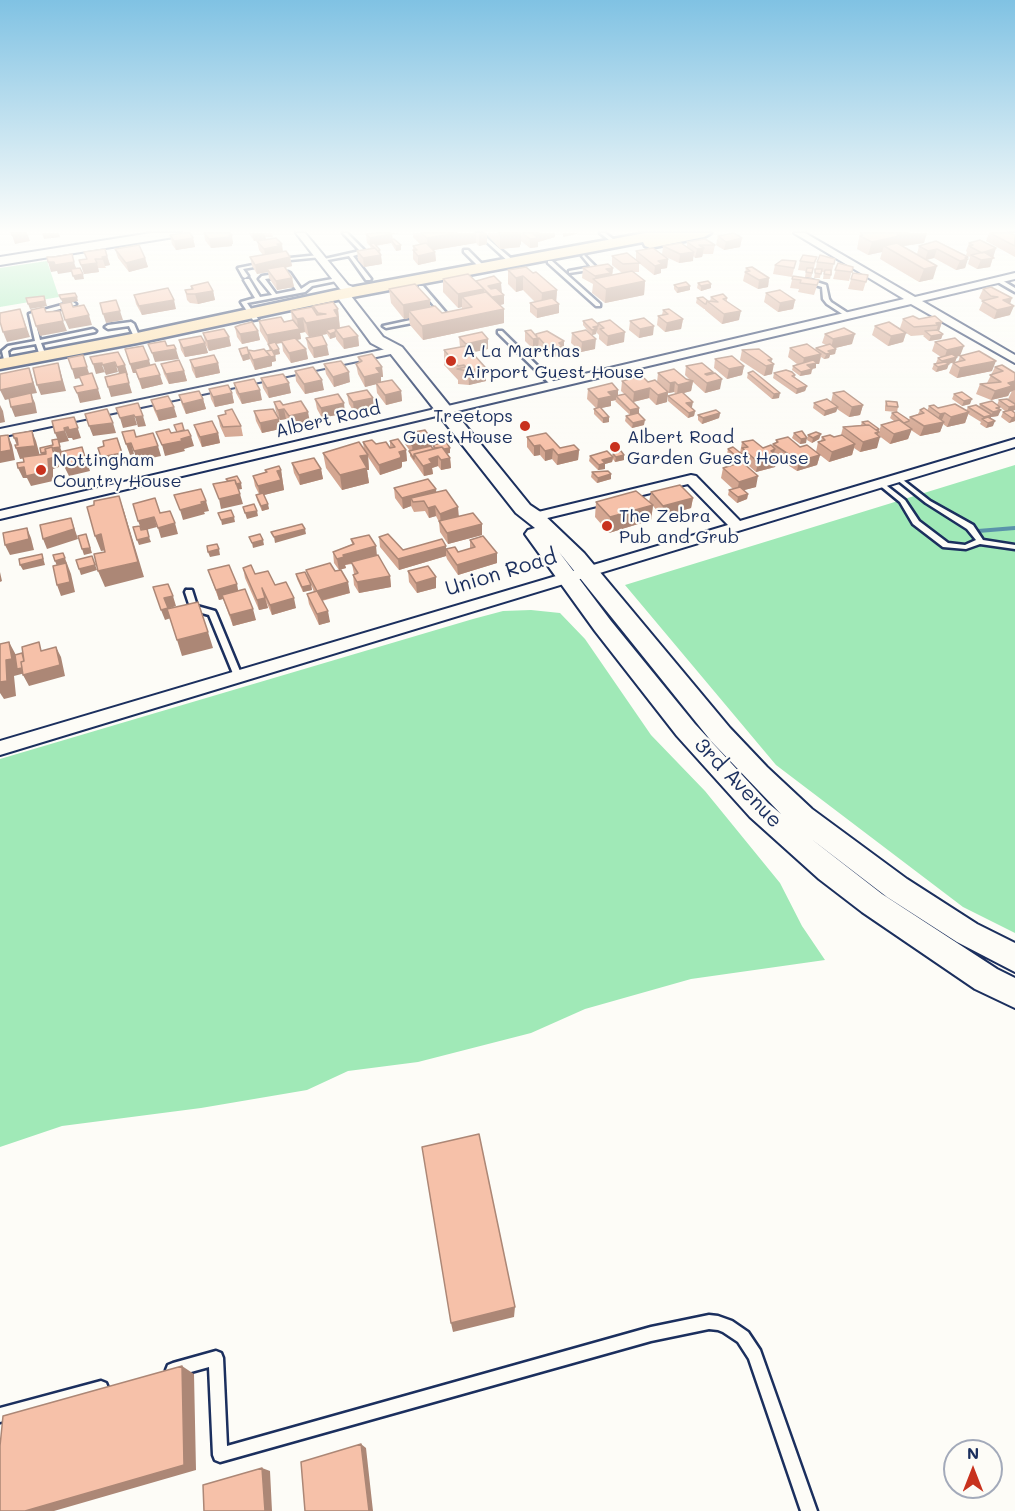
<!DOCTYPE html>
<html>
<head>
<meta charset="utf-8">
<style>
	body { margin:0 }
	#map { position:relative; width:1015px; height:1511px; overflow:hidden; background:#fdfcf7; font-family:Mali,sans-serif }
	canvas { display:block }
	.north { position:absolute; left:943px; top:1439px; width:60px; height:60px; box-sizing:border-box; background:#fdfcf7; border:2px solid #a3aaba; border-radius:50%; rotate:0deg; font-size:16px; font-weight:700; line-height:24px; text-align:center; color:#1b2f5e }
	.north::after { content:''; display:block; margin:auto; width:21px; height:27px; background:#c8321e; clip-path:polygon(50% 0,100% 100%,50% 72%,0 100%) }
</style>
</head>
<body>
<div id="map">
<canvas width="1015" height="1511"></canvas>
<div class="north">N</div>
</div>
<script>
const g = document.querySelector('canvas').getContext('2d');
g.lineJoin = 'round';
function fill(path, color) {
  g.fillStyle = color;
  g.fill(path, 'evenodd');
}
function poly(rows) {
  const path = new Path2D();
  for (const r of rows) {
    path.moveTo(r[0], r[1]);
    for (let i = 2; i < r.length; i += 2) path.lineTo(r[i], r[i + 1]);
  }
  return path;
}
function stroke(path, color, width, dash) {
  g.strokeStyle = color;
  g.lineWidth = width;
  g.lineCap = dash ? 'butt' : 'round';
  g.setLineDash(dash || []);
  g.stroke(path);
}
function drawText(font, color, halo, rows, align = 'center') {
  g.font = font + ' Mali,sans-serif';
  g.lineWidth = 4.5;
  g.setLineDash([]);
  g.textBaseline = 'middle';
  g.strokeStyle = halo;
  g.fillStyle = color;
  for (const [text, x, y, turn = 0] of rows) {
    g.save();
    g.translate(x, y);
    g.rotate((+turn || 0) * Math.PI / 180);
    g.textAlign = isNaN(turn) ? turn : align;
    if (halo) g.strokeText(text, 0, 0);
    g.fillText(text, 0, 0);
    g.restore();
  }
}
fill(poly([
	[47,261,59,297,0,307,0,268],
	[1015,465,1015,933,963,907,776,765,625,585],
	[531,610,560,613,585,639,651,735,705,791,780,883,802,926,825,960,691,979,585,1009,531,1033,418,1062,348,1071,307,1090,201,1108,62,1126,0,1147,0,759,473,619,503,611]
]), '#a0e9b7');
stroke(poly([
	[978,531,1015,528]
]), '#5a93aa', 4);
const lane = poly([
	[343,233,347,233,366,252,353,256,371,279,370,280,366,280,349,256,322,261,320,260,360,251,343,233],
	[477,233,481,233,514,261,514,263,510,263,477,233],
	[600,233,605,233,617,242,613,243,600,233],
	[1009,233,1015,233,1015,236,1009,234,1009,233],
	[464,250,468,250,485,267,485,269,481,269,464,252,464,250],
	[319,255,321,255,321,257,280,261,278,260,280,259,319,255],
	[584,255,596,267,596,269,569,273,569,271,591,267,582,256,584,255],
	[548,261,552,261,600,304,600,306,596,306,548,263,548,261],
	[263,263,265,264,265,265,243,269,248,276,245,278,243,277,238,268,263,263],
	[288,272,290,273,301,289,310,283,338,278,341,280,312,286,305,292,247,303,258,319,253,320,241,302,255,298,244,280,245,279,249,279,260,297,272,295,259,279,262,276,288,272],
	[287,276,296,290,276,294,265,279,287,276],
	[807,279,826,285,829,299,831,302,851,315,851,317,847,317,827,304,823,299,822,287,805,282,805,280,807,279],
	[996,279,1000,279,1015,288,1015,292,996,281,996,279],
	[419,286,423,286,447,314,447,316,434,317,434,315,441,314,419,288,419,286],
	[73,302,76,304,75,305,34,316,40,340,93,329,96,331,95,332,41,343,46,356,43,358,40,356,36,344,12,348,8,351,10,363,5,364,2,351,8,346,35,341,29,314,73,302],
	[420,318,422,319,422,321,386,328,383,326,420,318],
	[131,322,134,324,140,338,139,339,135,339,129,326,108,329,105,327,108,325,131,322],
	[498,331,502,331,556,384,556,386,552,386,498,333,498,331],
	[898,476,930,501,973,525,983,540,1015,545,1015,549,980,544,966,549,943,547,913,524,900,502,878,484,878,482,882,482,905,500,919,521,948,543,965,545,976,540,967,529,926,503,896,479,896,477,898,476],
	[186,590,192,590,197,606,215,611,216,613,242,676,241,678,238,679,234,676,209,615,191,610,185,592,186,590],
	[709,1315,718,1316,732,1321,748,1332,760,1350,817,1511,801,1511,749,1359,738,1342,723,1332,718,1330,709,1329,651,1341,220,1462,215,1460,213,1455,209,1367,173,1377,168,1375,166,1370,168,1365,173,1363,216,1351,221,1353,223,1358,227,1446,651,1327,709,1315],
	[101,1381,106,1383,108,1388,106,1393,101,1395,0,1422,0,1408,101,1381]
]);
const street = poly([
	[296,233,305,233,348,285,360,290,360,294,352,294,340,289,296,233],
	[794,233,805,233,915,297,1015,273,1015,279,922,301,1015,355,1015,363,911,304,0,519,0,511,904,299,794,233],
	[396,347,400,348,400,352,0,437,0,429,396,347],
	[1015,439,1015,447,0,755,0,741,728,525,688,484,535,521,530,520,528,517,530,514,691,475,696,476,740,521,1015,439]
]);
const secondary = poly([
	[151,233,181,233,174,237,0,265,0,257,151,233],
	[342,290,347,291,383,337,402,347,530,505,542,513,584,553,730,728,767,767,812,809,907,879,977,924,1015,943,1015,972,957,942,887,897,810,838,882,894,997,969,1015,978,1015,1008,975,989,862,912,819,879,750,817,677,736,595,631,525,534,528,530,535,528,516,513,390,353,371,343,335,294,342,290],
	[559,552,712,742,781,814,768,803,695,724,611,621,559,552]
]);
const primary = poly([
	[645,233,711,233,704,237,650,248,645,246,643,242,342,299,137,343,0,369,0,359,137,333,342,289,645,233]
]);
stroke(lane, '#1b2f5e', 5);
stroke(street, '#1b2f5e', 4);
stroke(secondary, '#1b2f5e', 4);
stroke(primary, '#1b2f5e', 5);
fill(lane, '#fdfcf7');
fill(street, '#fdfcf7');
fill(secondary, '#fdfcf7');
fill(primary, '#fbddab');
fill(poly([
	[204,233,230,233,233,244,232,244,232,246,211,248,205,240],
	[249,233,272,233,273,237,265,237,266,239,254,241],
	[376,233,400,233,392,234,393,240,401,250,396,251,391,243,376,246,380,250,382,264,364,267,358,260,357,251,371,249,370,246,367,243,366,234],
	[413,233,487,233,487,244,479,246,476,243,433,250,435,252,436,261,418,265,413,259,413,246,420,244,413,237],
	[488,233,555,233,555,237,538,242,538,247,530,248,521,241,521,244,520,245,520,247,500,249,488,236],
	[860,233,924,243,903,246,917,254,919,246,936,241,967,259,965,268,956,270,934,258,927,260,933,279,919,282,880,259,882,252,868,255,857,249],
	[989,233,1009,233,1015,235,1015,257,986,241],
	[170,235,193,238,195,247,176,250,172,244],
	[718,236,742,238,740,247,724,250,716,245],
	[257,241,283,252,290,257,292,266,285,268,292,278,294,287,277,290,269,278,268,272,257,274,252,266,250,257,263,255,259,250],
	[687,242,715,245,713,254,703,254,702,257,695,258,693,256,693,261,679,263,664,256,668,259,667,268,661,269,661,273,654,275,639,263,639,272,633,272,645,281,644,295,605,303,592,293,593,284,582,278,583,268,613,268,612,275,622,273,612,265,612,256,636,260,636,251,662,255,663,246,687,247],
	[969,243,996,248,990,267,977,269,968,264,970,257,966,255,967,252,966,251],
	[105,249,110,265,105,266,106,268,98,268,99,272,84,274,79,260,87,259],
	[115,249,145,258,148,267,129,272,118,258],
	[817,257,811,278,805,277,806,271,798,270,800,261],
	[835,259,830,279,823,279,824,272,821,272,820,278,814,278,817,262],
	[796,261,792,277,773,274,775,265],
	[838,263,853,267,849,281,833,279],
	[746,268,769,278,768,287,758,289,743,281],
	[508,270,533,273,557,290,556,302,559,304,559,313,537,318,530,312,530,303,535,302,523,290,516,292,508,284],
	[853,273,868,275,863,291,848,289],
	[793,276,819,280,814,295,798,292,799,289,790,288],
	[443,279,476,281,501,293,504,295,504,304,500,305,504,309,504,323,423,340,410,325,409,318,404,319,391,303,389,289,430,300,430,307,442,313,462,309,462,307,458,308,443,292],
	[698,283,711,288,701,291,697,288],
	[674,285,690,286,690,290,677,293,674,289],
	[191,286,213,291,215,300,198,304,190,303,187,300,185,290,191,289],
	[983,289,1010,303,1010,315,994,319,979,310,983,301,979,298],
	[766,293,795,300,793,309,778,312,764,302],
	[134,295,176,309,142,315,136,304],
	[711,297,727,298,727,301,739,320,722,324,705,310,705,309,704,309,696,303,697,298,710,301],
	[313,306,338,309,340,328,358,336,359,346,344,349,336,339,336,337,330,339,327,334,309,337,305,332,300,333,301,339,297,340,306,349,308,359,291,363,283,351,282,343,276,344,280,354,275,355,276,361,272,362,272,366,255,370,250,359,243,361,240,354,239,349,254,351,270,351,269,348,268,344,260,331,259,321,284,322,292,320,291,311,313,310],
	[663,310,683,319,681,329,665,332,657,325,658,316,662,315],
	[903,319,919,319,942,322,939,331,943,334,941,339,929,341,923,336,924,335,911,336,906,333,903,342,888,346,872,335,875,326,900,328],
	[583,321,598,324,598,323,624,342,607,346,599,339,599,335,597,333,597,330,596,334,592,335,595,349,581,352,571,343,572,333,591,335,583,325],
	[630,321,653,335,639,338,629,330],
	[235,327,258,331,260,340,242,344,237,337],
	[525,331,536,335,536,334,564,351,562,351,562,355,549,358,538,348,533,349,525,341],
	[203,333,229,337,231,346,209,351,205,344,208,353,185,357,181,350,179,340,205,342],
	[825,334,852,344,835,348,836,349,835,354,830,355,829,358,824,359,821,357,819,364,816,364,816,368,812,369,811,374,800,376,792,370,793,366,797,364,788,357,790,348,815,350,816,348,826,345,822,343],
	[459,337,488,339,488,349,472,352,486,381,469,385,458,384,458,380,444,365,444,350,460,347],
	[306,338,329,355,314,358,308,348],
	[955,338,957,357,955,362,948,364,947,369,936,372,932,369,934,364,937,364,936,363,938,358,941,357,932,351,935,342],
	[125,349,150,365,163,384,142,389,136,373,133,373],
	[742,350,772,359,771,362,772,374,764,376,740,360],
	[960,356,992,371,957,378,949,373,953,363,958,362],
	[358,357,382,367,383,377,381,377,381,382,401,391,402,401,386,405,377,393,376,384,365,387,358,374,356,364,359,363],
	[715,359,744,366,742,375,727,379,714,368],
	[190,360,218,363,220,373,196,378,192,370],
	[161,364,184,371,187,381,169,384,164,374],
	[324,364,350,382,334,387,326,374],
	[1002,365,1015,390,1010,392,1008,396,991,400,976,394,980,384,987,383,995,367],
	[686,366,712,374,720,389,705,393,693,382,691,391,683,393,692,407,691,407,695,411,694,416,688,418,668,401,668,396,676,394,674,392,668,393,667,402,656,405,649,398,633,402,621,391,622,381,657,382,658,373,690,380,685,375],
	[295,371,324,390,305,394,296,381],
	[748,373,779,398,772,399,747,378],
	[774,373,795,375,795,377,807,386,805,391,796,394,773,378],
	[261,378,291,393,269,398,263,388],
	[234,383,262,400,242,404,236,393],
	[209,389,232,393,234,403,215,407,211,399],
	[588,389,618,396,639,413,644,425,632,428,625,421,626,416,630,415,615,401,616,400,611,401,611,406,601,408,609,417,609,422,603,423,594,414,594,409,596,408,587,399],
	[1015,390,1015,410,1013,411,1015,413,1015,421,1009,423,1001,417,1003,412,1005,411,1000,407,998,416,991,417,991,419,993,426,986,428,980,424,981,422,968,414,965,423,947,427,943,424,940,432,920,436,911,430,908,439,890,444,878,435,877,448,860,452,854,448,852,455,829,462,820,455,817,465,797,471,777,458,775,467,756,472,742,460,736,462,727,454,728,449,740,453,742,442,763,448,772,447,773,444,776,443,776,440,816,452,818,442,821,441,822,437,834,437,841,435,843,427,861,425,862,422,879,429,879,432,881,425,894,421,890,418,892,413,896,412,885,411,885,406,886,401,898,407,897,412,909,420,910,417,918,414,920,410,927,411,929,406,966,411,968,407,979,407,980,404,997,405,999,400,1008,399,1012,391],
	[833,393,863,405,860,415,849,417,837,409,836,412,824,416,813,408,814,403,831,402],
	[347,394,374,408,354,412,349,404],
	[954,394,970,404,962,406,952,399],
	[179,395,203,399,206,409,186,414,182,405],
	[315,399,345,413,322,418,317,409],
	[151,400,177,417,159,421,154,410],
	[274,402,283,405,310,422,290,426,286,419,280,420,276,412],
	[225,411,241,426,243,436,225,437,220,426,218,416,226,415],
	[254,411,279,419,280,429,262,433,256,421],
	[720,413,719,418,702,424,698,420,698,415],
	[194,425,218,433,220,443,202,447,197,435],
	[794,433,806,443,800,444,792,438],
	[404,434,431,439,432,448,433,449,433,445,450,448,450,453,447,453,450,458,451,468,441,470,438,466,432,468,433,474,424,476,410,456,410,451,405,444],
	[821,434,819,439,812,443,807,440,808,435],
	[527,437,560,448,579,450,578,460,557,465,552,459,545,461,540,455,534,456,527,447],
	[390,441,406,450,407,461,402,462,402,466,401,468,380,475,368,457,369,470,367,470,369,483,342,490,326,468,323,453,364,450,363,442,390,448],
	[613,454,624,455,624,460,615,462,613,459,612,462,605,464,605,469,598,470,589,461,590,456,612,456],
	[292,463,321,469,323,479,300,485,294,473],
	[723,468,756,487,744,490,748,494,747,499,737,503,728,495,729,490,733,489,721,478],
	[265,470,281,470,284,490,264,495,269,509,262,511,257,500,256,495,259,494,255,486,253,476,266,473],
	[592,472,611,474,611,479,597,483,591,477],
	[394,488,436,492,459,516,482,524,482,535,448,544,440,532,439,522,436,516,429,518,425,511,414,512,411,506,403,509,395,498],
	[651,492,693,498,691,508,662,516,653,506,651,520,609,533,595,517,596,502,649,502],
	[379,537,403,550,446,546,446,549,458,552,470,549,470,540,497,553,497,563,458,575,447,559,446,556,399,570,380,547],
	[351,539,377,555,390,576,391,587,359,593,354,585,353,575,354,574,352,564,345,565,346,568,339,570,334,563,333,552,352,544],
	[243,568,275,585,296,608,272,615,266,601,268,608,259,610,245,578],
	[208,570,256,620,233,626,223,599,219,600],
	[306,570,335,571,350,593,322,601,330,622,319,625,309,604,307,594,314,592,311,584,312,590,303,592,297,579,296,574,308,580],
	[408,571,436,577,436,588,417,593,409,582]
]), '#d4a691');
fill(poly([
	[27,233,30,241,15,244,12,235],
	[42,233,59,233,60,237,44,239],
	[252,233,264,233,266,239,254,241],
	[391,233,400,233,392,234,393,243,391,240,391,243,372,246,370,244,370,238],
	[457,233,476,233,476,243,428,251,427,238],
	[479,233,487,233,487,244,479,246],
	[518,233,521,233,521,244,520,245,520,247,500,249,500,235],
	[539,233,555,233,555,237,538,242,538,247,530,248,530,239,533,234],
	[563,233,577,233,577,234,563,237],
	[908,233,927,233,924,243,896,247,884,246,882,252,868,255,872,242,897,235],
	[232,235,233,244,232,244,232,246,211,248,209,239],
	[193,238,195,247,176,250,174,241],
	[742,238,740,247,724,250,726,242],
	[277,244,282,244,283,252,266,258,264,249],
	[401,245,401,250,396,251,396,246],
	[704,248,702,257,695,258,697,249],
	[996,248,990,267,977,269,981,260,982,253],
	[937,249,934,258,925,260,928,251],
	[435,252,436,261,418,265,418,256],
	[694,252,693,261,679,263,680,254],
	[381,255,382,264,364,267,363,258],
	[107,256,110,265,105,266,102,257],
	[290,257,292,266,269,271,267,269,268,272,257,274,255,265],
	[968,257,967,259,968,259,965,268,956,270,960,261],
	[145,258,148,267,129,272,126,263],
	[668,259,667,268,661,269,661,273,654,275,655,266,658,261],
	[48,262,74,262,77,271,58,274,57,271,51,272],
	[97,263,99,272,84,274,81,265],
	[937,266,933,279,919,282,924,269],
	[613,268,612,277,595,281,595,276,606,269],
	[83,274,84,279,75,280,73,276],
	[523,276,523,290,516,292,516,278],
	[292,278,294,287,277,290,276,281],
	[769,278,768,287,758,289,759,280],
	[645,281,644,295,605,303,606,289],
	[501,283,502,293,488,295,488,286],
	[711,284,711,288,701,291,701,286],
	[690,286,690,290,677,293,678,288],
	[484,289,484,303,462,297,462,307,458,308,458,294],
	[557,290,556,304,541,307,542,293],
	[213,291,215,300,198,304,195,294],
	[504,295,504,304,491,307,491,297],
	[44,296,47,306,30,309,28,304],
	[77,297,78,301,63,304,61,299],
	[1012,298,1009,307,1014,306,1010,315,994,319,997,310,1003,300],
	[174,300,176,309,142,315,139,306],
	[430,300,430,314,409,311,409,318,404,319,403,305],
	[795,300,793,309,778,312,780,303],
	[559,304,559,313,537,318,537,309],
	[20,309,30,337,7,342,3,332],
	[338,309,340,331,335,329,326,330,327,334,309,337,306,323,334,310],
	[504,309,504,323,423,340,422,326],
	[120,311,123,320,106,323,103,314],
	[741,311,739,320,722,324,724,314],
	[89,315,92,325,69,329,65,320],
	[303,318,305,332,300,333,301,339,269,345,267,335,298,329,297,319],
	[683,319,681,329,665,332,667,323],
	[63,321,67,331,40,336,36,326],
	[942,322,939,331,936,332,938,325,936,323],
	[598,326,596,334,592,335,593,327],
	[654,326,653,335,639,338,640,329],
	[258,331,260,340,242,344,240,334],
	[335,332,336,337,330,339,330,334],
	[625,332,624,342,607,346,608,336],
	[906,333,903,342,888,346,891,336],
	[855,334,852,344,831,349,833,339],
	[943,334,941,339,929,341,931,336],
	[358,336,359,346,344,349,343,339],
	[229,337,231,346,209,351,207,341],
	[539,338,538,348,533,349,533,339],
	[488,339,488,349,466,354,466,344],
	[596,339,595,349,581,352,582,342],
	[564,341,564,351,562,351,562,355,549,358,549,349,559,343],
	[205,343,208,353,185,357,183,348],
	[327,345,329,355,314,358,313,348],
	[964,346,960,356,944,359,947,350],
	[176,349,179,359,155,362,152,353],
	[279,349,280,354,274,355,273,351],
	[306,349,308,359,291,363,289,353],
	[836,349,835,354,830,355,829,358,824,359,828,351],
	[249,354,250,359,243,361,242,356],
	[821,354,819,364,816,364,816,368,806,370,802,368,804,358],
	[83,355,90,376,75,379,72,369],
	[270,356,275,356,276,361,272,362,272,366,255,370,253,360],
	[957,357,955,362,941,366,942,361],
	[772,359,771,365,774,364,772,374,764,376,768,360],
	[149,360,152,370,135,369,136,373,133,373,130,364],
	[996,361,992,371,957,378,960,368],
	[115,362,118,372,106,375,102,365],
	[58,363,66,391,41,395,37,385],
	[102,363,105,372,96,374,93,364],
	[218,363,220,373,196,378,194,368],
	[949,364,947,369,936,372,938,367],
	[125,365,128,375,120,377,117,367],
	[744,366,742,375,727,379,729,369],
	[382,367,383,377,381,377,381,383,365,387,364,377,376,368],
	[485,367,486,381,469,385,468,371],
	[29,368,37,393,31,394,35,403,37,413,15,417,11,407,31,394,5,400,0,390],
	[812,369,811,374,800,376,801,372],
	[184,371,187,381,169,384,166,374],
	[349,372,350,382,334,387,333,377],
	[713,372,711,382,722,379,720,389,705,393,707,383,705,374],
	[160,375,163,384,142,389,139,379],
	[322,380,324,390,305,394,304,384],
	[693,381,691,391,677,395,678,385],
	[1015,381,1015,390,1010,392,1008,396,991,400,995,391,1008,383],
	[675,382,674,392,669,393,670,383],
	[129,383,132,393,111,397,108,387],
	[289,383,291,393,269,398,267,388],
	[807,386,805,391,796,394,797,389],
	[650,388,649,398,633,402,634,392],
	[98,389,101,399,80,403,77,393],
	[260,390,262,400,242,404,239,394],
	[618,390,618,398,616,396,616,400,611,401,611,406,597,409,598,399,608,392],
	[401,391,402,401,386,405,385,395],
	[668,392,667,402,656,405,658,395],
	[232,393,234,403,215,407,213,397],
	[780,393,779,398,772,399,774,394],
	[373,398,374,408,354,412,353,402],
	[203,399,206,409,186,414,183,404],
	[972,399,970,404,962,406,964,401],
	[693,402,692,407,686,408,686,403],
	[344,403,345,413,322,418,321,408],
	[0,405,3,411,5,422,0,423],
	[863,405,860,415,849,417,852,407],
	[1015,406,1015,410,1007,412,1009,407],
	[174,407,177,417,159,421,156,411],
	[838,407,836,412,824,416,825,411],
	[1000,407,998,411,1001,410,998,416,991,417,990,420,983,420,984,417,991,415,996,408],
	[639,408,639,413,630,415,630,410],
	[284,409,286,419,280,420,278,410],
	[695,411,694,416,688,418,689,413],
	[308,412,310,422,290,426,289,416],
	[969,412,965,423,947,427,951,417],
	[720,413,719,418,702,424,703,418],
	[945,413,941,422,944,422,940,432,920,436,924,426,936,423,940,414],
	[134,415,137,425,123,428,120,418],
	[143,416,146,426,138,427,135,417],
	[74,417,81,438,73,440,72,438,68,438,64,428],
	[609,417,609,422,603,423,603,418],
	[1015,417,1015,421,1009,423,1012,418],
	[279,419,280,429,262,433,260,423],
	[645,420,644,425,632,428,633,423],
	[995,421,993,426,986,428,988,423],
	[113,423,116,433,93,436,89,426],
	[879,429,877,438,880,437,877,448,860,452,863,442,873,431],
	[912,429,908,439,890,444,894,434],
	[32,431,36,441,40,456,20,459,16,448,18,448,14,438],
	[65,431,69,441,59,443,55,433],
	[218,433,220,443,202,447,200,437],
	[821,434,819,439,812,443,813,438],
	[8,435,12,445,15,460,0,463,0,452],
	[178,435,191,436,194,446,184,449,185,451,165,456,162,445],
	[807,438,806,443,800,444,801,439],
	[431,439,432,449,413,456,412,445],
	[131,443,134,454,130,455,126,444],
	[855,444,852,455,829,462,832,452],
	[540,445,540,455,534,456,534,446],
	[158,446,161,456,137,461,134,451],
	[52,447,56,456,59,467,53,469,53,481,31,486,27,478,23,478,18,468,44,458,41,453],
	[60,447,62,452,55,453,53,448],
	[82,447,90,471,69,476,64,466],
	[450,448,450,453,438,456,438,466,432,468,433,474,424,476,423,466,421,462,437,451],
	[553,449,552,459,545,461,545,451],
	[775,449,773,458,778,456,775,467,756,472,758,462,771,451],
	[406,450,407,461,402,462,402,466,401,468,380,475,379,465,399,452],
	[579,450,578,460,557,465,558,455],
	[122,453,126,463,105,468,101,457],
	[368,455,369,470,367,470,369,483,342,490,340,475,360,456],
	[624,455,624,460,615,462,616,457],
	[743,455,742,460,736,462,737,457],
	[820,455,817,465,797,471,799,461],
	[613,457,612,462,605,464,605,469,598,470,599,465,602,460],
	[450,458,451,468,441,470,441,460],
	[321,469,323,479,300,485,299,475],
	[281,470,284,490,260,496,258,486,277,471],
	[611,474,611,479,597,483,598,478],
	[758,476,756,487,737,492,739,482],
	[241,483,242,489,231,491,230,486],
	[436,489,437,500,424,501,411,498,411,506,403,509,402,498],
	[240,494,243,504,221,509,219,499],
	[748,494,747,499,737,503,738,497],
	[119,496,124,511,144,577,105,587,98,571,138,562],
	[693,498,691,508,662,516,663,506],
	[206,501,209,511,204,512,205,514,183,520,180,510],
	[268,504,269,509,262,511,261,506],
	[653,505,651,520,609,533,610,517],
	[435,506,436,516,429,518,428,508],
	[458,507,459,518,441,524,440,514],
	[257,511,258,516,247,519,245,513],
	[154,517,157,527,142,531,138,521],
	[234,517,235,522,222,525,221,520],
	[71,518,78,539,47,549,43,539],
	[175,523,178,534,161,538,158,528],
	[482,524,482,535,448,544,447,533],
	[27,528,31,538,34,550,10,555,5,545],
	[305,529,306,534,275,543,274,537],
	[86,534,92,553,84,555,82,549],
	[101,534,107,550,101,551,95,536],
	[149,537,151,542,139,545,137,540],
	[263,540,264,545,253,548,252,543],
	[376,546,377,556,345,565,346,568,339,570,337,559,343,555],
	[446,546,446,556,399,570,398,559],
	[219,549,220,555,210,557,208,552],
	[63,553,71,574,75,592,61,596,57,585,57,566,55,561],
	[497,553,497,563,458,575,457,565],
	[42,554,45,565,23,570,20,565],
	[92,556,97,570,81,575,79,569],
	[0,572,2,581,0,582],
	[390,576,391,587,359,593,357,582],
	[436,577,436,588,417,593,416,583],
	[348,582,350,593,319,601,317,591],
	[237,584,239,595,222,595,223,599,219,600,216,590],
	[311,585,312,590,303,592,302,587],
	[173,596,176,606,168,609,171,618,165,620,161,610,164,598],
	[265,598,268,608,259,610,257,600],
	[294,598,296,608,272,615,270,605],
	[253,609,256,620,233,626,230,615],
	[328,611,330,622,319,625,317,614],
	[208,632,213,648,182,656,177,640],
	[9,642,17,657,27,667,29,672,14,676,16,696,4,699,0,693,0,682,6,660],
	[56,647,61,657,65,676,29,686,23,675],
	[515,1307,514,1317,453,1332,451,1323],
	[182,1366,194,1374,196,1470,54,1511,25,1511],
	[361,1444,366,1448,373,1511,369,1511],
	[262,1468,270,1471,272,1511,265,1511]
]), '#ac8776');
const building = poly([
	[11,233,26,233,12,235,11,233],
	[184,233,190,233,193,238,174,241,170,235,184,233],
	[204,233,230,233,232,235,229,235,230,237,209,239,204,233],
	[376,233,391,233,392,234,370,238,366,234,376,233],
	[421,233,457,233,427,238,421,233],
	[498,233,520,233,500,235,498,233],
	[522,233,539,233,533,234,538,238,530,239,522,233],
	[734,233,742,238,726,242,718,236,734,233],
	[860,233,908,233,897,235,899,236,872,242,860,236,863,235,860,233],
	[990,233,1009,233,1015,235,1015,246,990,233],
	[276,238,282,244,277,244,279,246,264,249,257,241,276,238],
	[394,239,401,245,396,246,391,240,394,239],
	[705,239,715,245,699,245,704,248,697,249,687,242,705,239],
	[980,240,996,248,982,253,969,246,973,245,969,243,980,240],
	[936,241,968,257,965,258,968,259,960,261,937,249,928,251,919,246,936,241],
	[374,243,380,250,378,251,370,244,374,243],
	[426,243,435,252,418,256,413,250,417,250,413,246,426,243],
	[681,243,694,252,680,254,663,246,681,243],
	[897,243,937,266,924,269,884,246,897,243],
	[139,245,145,258,126,263,115,249,139,245],
	[375,248,381,255,363,258,357,251,375,248],
	[653,248,668,259,658,261,662,264,655,266,636,251,653,248],
	[105,249,107,256,102,257,103,259,95,259,97,263,81,265,79,260,87,259,84,252,105,249],
	[286,251,290,257,255,265,250,257,286,251],
	[984,252,994,258,981,260,971,255,984,252],
	[627,253,640,263,623,264,612,256,627,253],
	[72,254,74,262,55,265,54,262,48,262,47,257,54,257,72,254],
	[803,255,817,257,814,263,800,261,803,255],
	[820,255,835,259,834,264,817,262,820,255],
	[782,260,796,261,794,268,775,265,782,260],
	[838,263,853,267,852,272,835,270,838,263],
	[608,264,613,268,606,269,611,273,595,276,583,268,608,264],
	[284,266,292,278,276,281,267,269,284,266],
	[526,267,533,273,536,272,557,290,542,293,523,276,516,278,508,270,526,267],
	[752,267,769,278,759,280,745,272,750,271,746,268,752,267],
	[80,268,83,274,73,276,71,269,80,268],
	[807,268,813,268,812,273,806,272,807,268],
	[815,269,822,269,821,274,815,273,815,269],
	[825,270,831,270,831,275,824,274,825,270],
	[632,271,645,281,606,289,593,279,632,271],
	[853,273,868,275,866,282,851,279,853,273],
	[468,274,484,289,458,294,443,279,468,274],
	[494,276,501,283,488,286,491,289,496,288,504,295,492,297,476,281,494,276],
	[793,276,819,280,817,285,800,283,801,280,792,279,793,276],
	[708,281,711,284,701,286,698,283,708,281],
	[208,282,213,291,195,294,187,294,185,290,193,289,191,286,208,282],
	[686,282,690,286,678,288,674,285,686,282],
	[415,284,430,300,403,305,389,289,415,284],
	[991,287,1012,298,1003,300,1014,306,997,310,982,301,998,297,991,296,983,289,991,287],
	[168,288,174,300,139,306,134,295,168,288],
	[780,290,795,300,780,303,766,293,780,290],
	[486,292,504,309,422,326,409,311,435,306,442,313,472,307,462,297,486,292],
	[75,293,77,297,61,299,59,295,75,293],
	[723,294,727,298,723,299,741,311,724,314,707,301,718,302,711,297,723,294],
	[44,296,45,301,28,304,26,298,44,296],
	[703,297,708,301,707,301,706,304,705,304,697,298,703,297],
	[552,298,559,304,537,309,530,303,552,298],
	[116,300,120,311,103,314,100,303,116,300],
	[71,302,73,307,84,305,89,315,65,320,60,304,71,302],
	[333,302,338,309,334,310,338,317,306,323,303,318,297,319,291,311,312,307,317,315,326,314,318,313,313,306,333,302],
	[44,307,46,312,60,311,63,321,36,326,31,310,44,307],
	[20,309,26,328,3,332,0,322,0,313,20,309],
	[669,309,683,319,667,323,658,316,668,314,663,310,669,309],
	[913,316,919,319,935,316,942,322,936,323,938,325,914,327,903,319,913,316],
	[281,317,284,322,293,320,300,329,267,335,259,321,281,317],
	[644,318,654,326,640,329,630,321,644,318],
	[592,319,598,324,598,326,593,327,597,329,592,330,583,321,592,319],
	[610,320,625,332,608,336,600,329,604,328,598,323,610,320],
	[252,322,258,331,240,334,235,327,240,325,252,322],
	[889,322,906,333,891,336,875,326,889,322],
	[349,326,358,336,343,339,335,329,349,326],
	[334,328,336,329,335,332,330,334,326,330,334,328],
	[844,328,855,334,833,339,825,334,844,328],
	[224,329,229,337,207,341,203,333,224,329],
	[531,330,537,337,536,334,547,331,564,341,559,343,562,346,549,349,539,338,533,339,525,331,531,330],
	[586,330,596,339,582,342,572,333,586,330],
	[937,330,943,334,931,336,925,331,937,330],
	[482,332,488,339,466,344,459,337,482,332],
	[322,335,327,345,313,348,306,338,322,335],
	[201,336,205,343,183,348,179,340,201,336],
	[295,338,306,349,289,353,281,341,295,338],
	[955,338,964,346,947,350,935,342,955,338],
	[165,341,167,346,174,345,176,349,152,353,148,344,165,341],
	[275,342,279,349,273,351,268,344,275,342],
	[807,344,821,354,804,358,790,348,807,344],
	[830,344,836,349,828,351,831,353,826,354,816,348,830,344],
	[143,346,149,360,130,364,125,349,143,346],
	[466,346,485,367,468,371,457,369,466,367,464,365,458,366,444,350,466,346],
	[247,347,249,354,242,356,239,349,247,347],
	[264,349,270,356,253,360,248,350,254,351,264,349],
	[759,349,772,359,768,360,774,364,766,366,742,350,759,349],
	[272,350,275,356,271,357,266,351,272,350],
	[979,351,996,361,960,368,953,363,965,360,960,356,979,351],
	[118,352,125,365,117,367,115,362,102,365,102,363,93,364,90,357,118,352],
	[372,354,382,367,376,368,380,373,364,377,356,364,362,361,358,357,372,354],
	[952,354,957,357,942,361,938,358,952,354],
	[83,355,87,367,72,369,68,358,83,355],
	[214,355,218,363,194,368,190,360,214,355],
	[732,356,744,366,729,369,715,359,732,356],
	[179,360,184,371,166,374,161,364,179,360],
	[813,360,817,363,807,365,812,369,801,372,793,366,813,360],
	[341,361,349,372,333,377,324,364,341,361],
	[945,362,949,364,938,367,934,364,945,362],
	[58,363,62,381,37,385,33,368,58,363],
	[702,363,713,372,705,374,707,375,715,373,722,379,707,383,686,366,702,363],
	[155,364,160,375,139,379,135,369,155,364],
	[1002,365,1015,373,1015,381,1008,383,1012,386,995,391,980,384,1001,382,990,375,1003,371,995,367,1002,365],
	[313,367,322,380,304,384,295,371,313,367],
	[29,368,33,383,0,390,0,374,29,368],
	[674,369,686,379,693,381,678,385,675,382,670,383,658,373,674,369],
	[786,370,792,372,795,375,792,376,807,386,797,389,774,373,786,370],
	[753,371,780,393,774,394,748,373,753,371],
	[126,372,129,383,108,387,105,377,126,372],
	[92,373,98,389,77,393,74,387,83,385,79,376,92,373],
	[283,374,289,383,267,388,261,378,283,374],
	[642,376,648,382,655,380,668,392,658,395,650,388,634,392,622,381,642,376],
	[254,379,260,390,239,394,234,383,254,379],
	[392,380,401,391,385,395,376,383,392,380],
	[612,383,618,390,608,392,612,396,598,399,588,389,612,383],
	[228,385,232,393,213,397,209,389,228,385],
	[367,390,373,398,353,402,347,394,367,390],
	[199,391,203,399,183,404,179,395,199,391],
	[844,391,863,405,852,407,833,393,844,391],
	[682,392,693,402,686,403,695,411,689,413,668,396,682,392],
	[962,392,972,399,964,401,954,394,962,392],
	[31,393,33,403,11,407,9,398,31,393],
	[338,394,344,403,321,408,315,399,338,394],
	[625,394,639,408,630,410,616,396,625,394],
	[168,396,174,407,156,411,151,400,168,396],
	[827,399,838,407,825,411,814,403,827,399],
	[1007,399,1015,404,1015,406,1009,407,999,400,1007,399],
	[280,401,283,405,301,401,308,412,289,416,284,409,278,410,274,402,280,401],
	[886,401,897,402,898,407,887,406,886,401],
	[992,401,1000,407,996,408,1001,410,993,412,980,404,992,401],
	[138,403,143,416,135,417,134,415,120,418,116,408,138,403],
	[955,404,969,412,951,417,945,413,940,414,929,406,934,405,938,408,955,404],
	[976,405,992,415,984,417,968,407,976,405],
	[600,407,609,417,603,418,594,409,600,407],
	[924,408,944,422,924,426,910,417,924,413,920,410,924,408],
	[107,409,113,423,89,426,85,414,107,409],
	[232,409,241,426,223,427,218,416,226,414,225,411,232,409],
	[273,409,279,419,260,423,254,411,273,409],
	[716,410,720,413,703,418,698,415,716,410],
	[1011,410,1015,413,1015,417,1012,418,1003,412,1011,410],
	[897,412,909,420,909,421,904,423,892,413,897,412],
	[638,413,645,420,633,423,626,416,638,413],
	[74,417,78,428,69,430,68,427,64,428,65,431,55,433,52,421,74,417],
	[988,417,995,421,988,423,982,419,988,417],
	[899,420,912,429,894,434,881,425,899,420],
	[212,421,218,433,200,437,194,425,212,421],
	[868,421,879,429,876,430,869,425,866,425,862,422,868,421],
	[182,423,184,430,177,432,174,425,182,423],
	[869,425,879,432,875,433,880,437,863,442,843,427,869,425],
	[169,429,171,433,188,430,191,436,181,439,182,441,162,445,156,432,169,429],
	[134,430,136,437,153,433,158,446,134,451,131,443,126,444,122,432,134,430],
	[425,430,431,439,430,441,412,445,404,434,425,430],
	[32,431,35,446,16,448,15,445,18,445,17,438,14,438,13,434,32,431],
	[802,431,807,438,801,439,794,433,802,431],
	[816,432,821,434,813,438,808,435,816,432],
	[546,433,560,448,574,445,579,450,558,455,553,449,545,451,540,445,534,446,527,437,546,433],
	[8,435,11,450,0,452,0,436,8,435],
	[830,435,834,437,842,435,855,444,832,452,818,442,825,440,822,437,830,435],
	[788,437,800,447,807,445,820,455,799,461,773,444,778,442,776,440,788,437],
	[117,438,122,453,101,457,98,448,104,446,103,441,117,438],
	[58,439,60,447,53,448,53,451,52,447,45,449,46,452,41,453,40,448,53,445,52,440,58,439],
	[398,439,406,450,399,452,401,456,400,458,379,465,363,442,372,440,376,444,386,442,390,448,395,447,390,441,398,439],
	[753,440,763,448,771,445,775,449,771,451,778,456,758,462,742,448,748,447,742,442,753,440],
	[359,442,368,455,360,456,367,468,340,475,323,453,359,442],
	[446,442,450,448,444,449,442,447,435,448,433,445,446,442],
	[431,446,433,449,414,454,414,459,409,451,431,446],
	[52,447,55,457,48,459,49,471,26,476,24,467,18,468,17,463,24,462,23,457,46,454,45,449,52,447],
	[82,447,86,461,64,466,60,452,82,447],
	[442,447,450,458,441,460,438,456,429,459,432,463,423,466,414,454,442,447],
	[733,447,743,455,737,457,728,449,733,447],
	[607,451,613,457,602,460,605,463,599,465,590,456,607,451],
	[621,451,624,455,616,457,613,454,621,451],
	[314,458,321,469,299,475,292,463,314,458],
	[742,462,758,476,739,482,723,468,742,462],
	[279,466,281,470,277,471,281,480,258,486,253,476,267,472,265,470,279,466],
	[608,471,611,474,598,478,592,472,608,471],
	[237,476,241,483,236,484,235,480,228,481,226,479,237,476],
	[428,479,436,489,402,498,394,488,428,479],
	[235,480,240,494,219,499,213,484,235,480],
	[680,485,693,498,663,506,651,492,680,485],
	[740,487,748,494,738,497,729,490,740,487],
	[201,489,206,501,201,502,202,504,180,510,174,495,201,489],
	[446,490,458,507,440,514,435,506,428,508,424,501,413,502,411,498,446,490],
	[636,491,653,505,610,517,596,502,636,491],
	[263,493,268,504,261,506,256,495,263,493],
	[119,496,138,562,98,571,94,554,105,552,101,534,95,536,87,507,94,505,94,501,119,496],
	[155,498,160,513,170,511,175,523,158,528,154,517,138,521,133,504,155,498],
	[254,504,257,511,245,513,243,507,254,504],
	[231,510,234,517,221,520,218,513,231,510],
	[473,513,482,524,447,533,439,521,473,513],
	[71,518,74,529,43,539,40,525,71,518],
	[302,524,305,529,274,537,271,532,302,524],
	[140,526,141,530,147,529,149,537,137,540,133,527,140,526],
	[27,528,29,539,5,545,3,533,27,528],
	[86,534,90,548,82,549,78,536,86,534],
	[260,534,263,540,252,543,249,537,260,534],
	[388,534,403,550,442,539,446,546,398,559,379,537,388,534],
	[369,535,376,546,343,555,344,557,337,559,333,552,354,544,351,539,369,535],
	[483,536,497,553,457,565,446,549,455,547,458,552,475,547,470,540,483,536],
	[217,544,219,549,208,552,207,546,217,544],
	[63,553,65,558,55,561,53,555,63,553],
	[42,554,43,559,20,565,19,559,42,554],
	[378,555,390,576,357,582,353,575,358,573,351,562,378,555],
	[92,556,95,565,79,569,76,560,92,556],
	[66,563,70,582,57,585,53,566,66,563],
	[330,563,335,571,341,570,348,582,317,591,306,570,330,563],
	[229,565,237,584,216,590,208,570,229,565],
	[251,565,255,574,268,571,275,585,286,582,294,598,270,605,262,588,265,598,257,600,243,568,251,565],
	[428,566,436,577,416,583,408,571,428,566],
	[305,572,311,585,302,587,296,574,305,572],
	[168,584,173,596,164,598,168,608,161,610,153,587,168,584],
	[245,589,253,609,230,615,222,595,245,589],
	[317,591,328,611,317,614,307,594,317,591],
	[198,602,208,632,177,640,167,609,198,602],
	[9,642,12,659,6,660,7,681,0,682,0,644,9,642],
	[39,642,41,651,56,647,60,665,23,675,21,662,24,661,22,647,39,642],
	[22,653,24,661,21,662,22,668,17,669,15,655,22,653],
	[479,1134,515,1307,451,1323,422,1147,479,1134],
	[182,1366,184,1465,25,1511,0,1511,0,1446,3,1416,182,1366],
	[361,1444,369,1511,305,1511,301,1462,361,1444],
	[262,1468,265,1511,204,1511,203,1485,262,1468]
]);
fill(building, '#f6c1a9');
stroke(building, '#ac8776', 1.5);
const sky = g.createLinearGradient(0, 0, 0, 444);
sky.addColorStop(0, '#80c2e3');
sky.addColorStop(0.52, '#fefefb');
sky.addColorStop(1, '#fefefb00');
g.fillStyle = sky;
g.fillRect(0, 0, 1015, 444);
for (const [x, y, r, color] of [
	[451,361,6,"#c8321e"],
	[525,426,6,"#c8321e"],
	[615,447,6,"#c8321e"],
	[41,470,6,"#c8321e"],
	[607,526,6,"#c8321e"]
]) {
  const dot = new Path2D();
  dot.arc(x, y, r, 0, 2 * Math.PI);
  g.fillStyle = color;
  g.fill(dot);
  stroke(dot, '#fdfcf7', 2);
}
drawText('18px', '#1b2f5e', '#fdfcf7', [
	["A La Marthas",463,351],
	["Airport Guest House",463,372],
	["Treetops",513,416,"right"],
	["Guest House",513,437,"right"],
	["Albert Road",627,437],
	["Garden Guest House",627,458],
	["Nottingham",53,460],
	["Country House",53,481],
	["The Zebra",619,516],
	["Pub and Grub",619,537]
], 'left');
drawText('18px', '#1b2f5e', '#fdfcf7', [
	["Albert Road",328,420,-13]
]);
drawText('21px', '#1b2f5e', '#fdfcf7', [
	["Union Road",501,573,-17],
	["3rd Avenue",738,783,46]
]);
</script>
</body>
</html>
